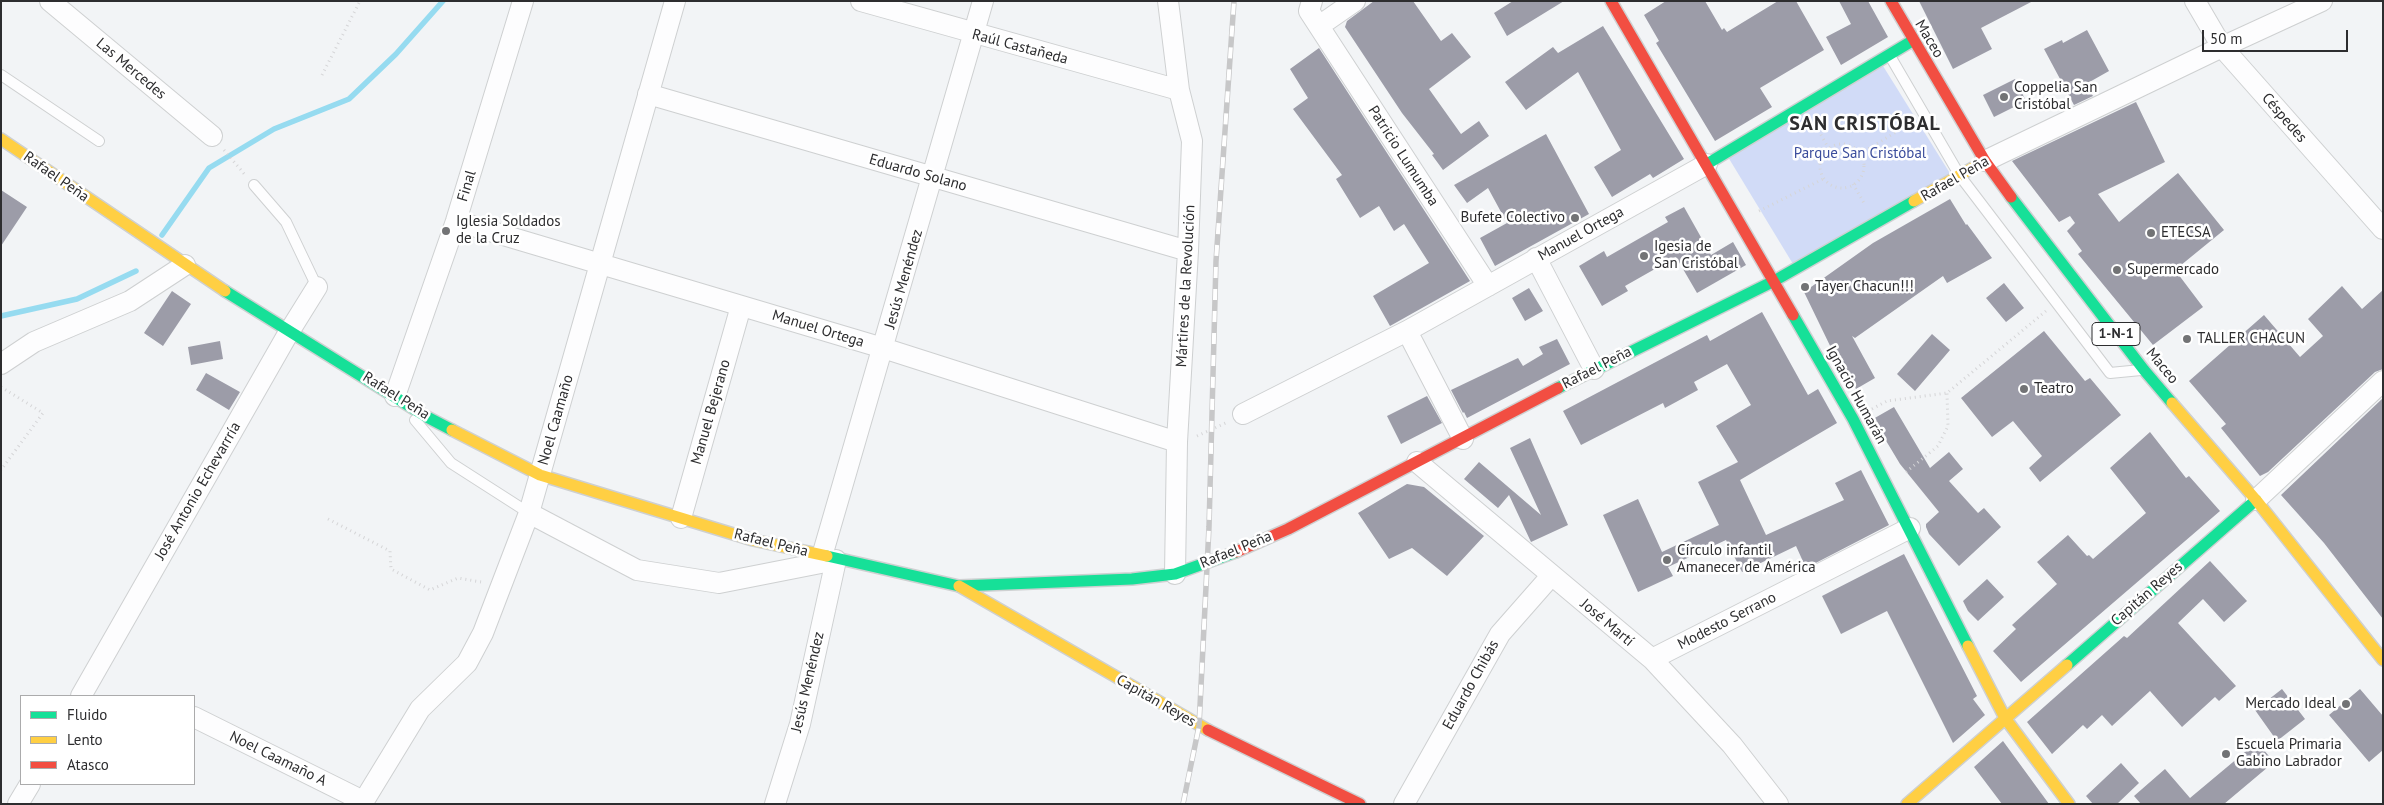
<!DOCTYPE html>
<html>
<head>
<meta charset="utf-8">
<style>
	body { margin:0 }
	#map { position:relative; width:2384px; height:805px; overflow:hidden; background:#f2f4f6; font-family:"PT Sans",sans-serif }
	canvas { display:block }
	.frame { position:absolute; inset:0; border:2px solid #2d2d2f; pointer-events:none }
	.legend { position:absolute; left:20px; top:695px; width:175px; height:90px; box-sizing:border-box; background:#fff; border:1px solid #ababac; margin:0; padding:6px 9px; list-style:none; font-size:15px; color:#2d2d2f }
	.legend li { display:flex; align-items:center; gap:10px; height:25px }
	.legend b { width:25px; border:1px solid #ababac }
	.scale { position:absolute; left:2202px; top:30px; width:146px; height:22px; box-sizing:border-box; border:2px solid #2d2d2f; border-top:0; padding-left:6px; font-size:15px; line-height:18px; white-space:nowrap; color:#2d2d2f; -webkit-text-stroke:4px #fff; paint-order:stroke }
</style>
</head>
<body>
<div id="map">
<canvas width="2384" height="805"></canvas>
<div class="frame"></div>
<ul class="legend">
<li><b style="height:6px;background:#16e098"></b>Fluido</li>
<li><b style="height:6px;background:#ffcf43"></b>Lento</li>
<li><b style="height:6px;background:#f24e42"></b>Atasco</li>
</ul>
<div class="scale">50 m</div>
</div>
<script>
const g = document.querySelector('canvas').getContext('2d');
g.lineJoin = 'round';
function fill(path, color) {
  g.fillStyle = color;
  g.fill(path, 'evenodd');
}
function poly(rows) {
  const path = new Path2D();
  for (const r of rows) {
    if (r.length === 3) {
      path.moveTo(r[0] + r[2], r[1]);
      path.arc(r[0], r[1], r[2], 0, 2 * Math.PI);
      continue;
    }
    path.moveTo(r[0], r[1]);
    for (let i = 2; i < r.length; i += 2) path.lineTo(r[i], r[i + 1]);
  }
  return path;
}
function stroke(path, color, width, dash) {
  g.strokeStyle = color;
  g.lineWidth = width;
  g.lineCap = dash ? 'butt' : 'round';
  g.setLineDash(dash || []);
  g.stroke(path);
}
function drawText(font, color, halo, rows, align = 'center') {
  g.font = font + ' "PT Sans",sans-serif';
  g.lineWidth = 5;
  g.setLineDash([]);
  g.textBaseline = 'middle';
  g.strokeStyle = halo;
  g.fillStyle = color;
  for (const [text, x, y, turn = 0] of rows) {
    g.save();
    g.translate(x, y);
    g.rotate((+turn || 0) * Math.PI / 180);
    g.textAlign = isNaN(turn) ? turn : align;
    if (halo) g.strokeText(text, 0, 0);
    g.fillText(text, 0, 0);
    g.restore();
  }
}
fill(poly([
	[1883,66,1951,175,1793,264,1728,157]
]), '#d1dbf7');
stroke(poly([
	[162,235,209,168,274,129,349,99,396,54,443,1],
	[1,316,77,299,136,271]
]), '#96dbf0', 5.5);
fill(poly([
	[1374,1,1413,1,1441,41,1452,33,1471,57,1429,89,1461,134,1479,121,1489,136,1443,170,1432,155,1434,154,1402,113,1345,27,1347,21],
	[1513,1,1564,1,1507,36,1494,13],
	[1666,1,1705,1,1722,30,1724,28,1727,32,1778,1,1796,1,1824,50,1760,88,1772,107,1715,141,1656,43,1659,41,1644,15],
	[1839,1,1868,1,1888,37,1841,65,1826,37,1851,24],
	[1919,1,2033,1,1981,28,1992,49,1953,69],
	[1603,26,1684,159,1653,178,1650,174,1612,197,1594,167,1621,150,1578,72,1526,110,1505,82,1553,47,1558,53],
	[2087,30,2109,71,2086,84,2093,96,2074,105,2044,49,2062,40,2063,43],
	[1319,48,1470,281,1390,326,1373,296,1429,263,1404,224,1394,231,1379,206,1360,218,1336,179,1342,175,1293,109,1308,98,1290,69],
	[2015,79,2026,101,1994,117,1983,95],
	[2136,102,2165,162,2098,194,2119,222,2178,173,2224,230,2175,270,2203,307,2153,345,2078,254,2082,251,2067,231,2075,223,2070,216,2059,222,2012,161],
	[1546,134,1589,214,1495,266,1480,238,1507,223,1488,188,1467,203,1454,185],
	[1,190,27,207,1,246],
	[1950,199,1966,225,1967,224,1992,258,1947,283,1943,276,1855,338,1852,336,1875,378,1856,389,1837,355,1835,356,1804,292,1873,243],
	[1684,207,1711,255,1733,242,1746,265,1697,293,1676,257,1625,286,1628,291,1602,306,1579,266,1604,251,1607,257,1668,222,1665,217],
	[2004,283,2024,308,2006,322,1986,298],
	[2342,286,2362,309,2383,290,2383,369,2375,372,2268,472,2260,476,2221,428,2226,424,2189,381,2264,315,2300,357,2323,336,2308,319],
	[1529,288,1543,311,1525,321,1512,298],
	[172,291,191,304,163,346,144,333],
	[1762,312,1808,395,1818,389,1837,423,1740,480,1766,535,1844,500,1835,483,1861,470,1889,525,1806,568,1796,546,1742,572,1726,540,1668,567,1673,576,1638,592,1603,515,1638,499,1662,552,1719,525,1698,482,1738,462,1716,426,1751,405,1727,364,1694,382,1698,390,1665,408,1663,403,1581,445,1563,411,1707,335,1710,341],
	[2044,331,2085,381,2090,378,2121,415,2040,482,2029,468,2042,456,2013,421,1992,437,1961,398],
	[1932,334,1950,350,1915,391,1897,374],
	[1557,339,1570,364,1467,418,1464,412,1463,413,1451,390,1518,358,1523,366,1543,354,1539,347],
	[220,341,223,359,191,365,188,347],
	[206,373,240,392,229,410,196,390],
	[1427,396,1442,423,1401,444,1387,416],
	[2383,398,2383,619,2324,543,2281,495],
	[1894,407,1930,468,1949,452,1963,469,1949,481,1978,513,1984,508,2001,527,1959,566,1929,534,1926,527,1926,524,1939,512,1900,464,1873,419],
	[2150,432,2186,478,2189,476,2220,511,2021,682,1993,651,2016,629,2012,625,2057,584,2037,562,2068,535,2087,556,2089,555,2093,559,2146,513,2110,468],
	[1530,438,1568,525,1531,542,1509,495,1498,508,1464,479,1479,462,1541,515,1510,448],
	[1407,484,1424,487,1484,536,1447,576,1412,548,1389,559,1358,513],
	[1904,554,1977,696,1973,699,1985,715,1953,743,1887,611,1841,634,1822,596],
	[2210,561,2247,601,2224,622,2203,599,2178,623,2236,686,2219,701,2215,697,2182,727,2150,691,2112,726,2102,715,2087,729,2083,725,2052,754,2027,722,2124,636,2127,638],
	[1987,579,2004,597,1978,621,1968,611,1963,601],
	[2282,689,2305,719,2277,741,2255,710],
	[2360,689,2383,716,2383,750,2369,762,2329,715],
	[2003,741,2049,804,2002,804,1974,767],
	[2257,742,2274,762,2224,804,2141,804,2134,796,2165,769,2190,798],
	[2121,763,2139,783,2117,804,2093,804,2086,796]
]), '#9c9ca8');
const lane = poly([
	[1890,56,1960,176,2110,373,2141,370],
	[1,75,99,141],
	[254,185,286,222,317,287],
	[415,420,451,463,529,513]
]);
const street = poly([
	[50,1,212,136],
	[861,1,1179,90],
	[1168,1,1179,90,1192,141,1188,251,1177,442,1175,574],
	[1312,1,1309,11,1488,286],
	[2195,1,2222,47,2383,229],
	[1319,26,1355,1],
	[648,94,1188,251],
	[1985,161,2222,47,2322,1],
	[456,221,883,348,1177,442],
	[1536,258,1594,369],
	[1407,331,1463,439],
	[1,364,34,342,130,301,185,265],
	[395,396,456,221,523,1],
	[1243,414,1407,331,1707,164],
	[1417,462,1652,659,1732,745,1778,804],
	[2256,500,2383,381],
	[529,513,637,570,719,583,836,560,800,724,775,804],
	[681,518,741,306],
	[822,556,983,1],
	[1652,659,1910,528],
	[81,696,289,332,317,287],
	[194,717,363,801],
	[18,804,30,784],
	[362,804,420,709,467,663,483,633,529,513,675,1],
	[1404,804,1500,634,1551,576]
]);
const fast = poly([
	[1707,164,1912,41],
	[2011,197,2144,370,2172,403],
	[225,291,427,417,452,430],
	[1793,315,1853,419,1968,646],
	[1558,388,1774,281,1914,201],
	[827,556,959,586,1132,579,1175,574,1236,552],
	[2067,665,2256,500]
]);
const slow = poly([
	[1,139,225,291],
	[1914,201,1985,161],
	[2172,403,2256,500,2383,660],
	[452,430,540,475,753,540,827,556],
	[959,586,1208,730],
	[1968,646,2005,718,2069,804],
	[1907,804,2067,665]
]);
const jam = poly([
	[1611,1,1793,315],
	[1891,1,1985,161,2011,197],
	[1236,552,1288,529,1558,388],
	[1208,730,1360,804]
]);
stroke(lane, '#ced0d1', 12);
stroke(street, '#ced0d1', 22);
stroke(fast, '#ced0d1', 14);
stroke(slow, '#ced0d1', 14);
stroke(jam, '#ced0d1', 14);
stroke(poly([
	[322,75,360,1],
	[1816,126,1829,149],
	[1842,166,22],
	[224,150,246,176],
	[1860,154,1914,121],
	[1853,184,1864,203],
	[1759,211,1823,179],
	[1,387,43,413,1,470],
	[1872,409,1887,401,1947,393,2046,311],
	[1197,436,1228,422],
	[1906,472,1938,446,1948,426,1947,393],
	[328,519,390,551,391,569,430,590,458,578,481,582]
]), '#d5d5d7', 3, [1, 4]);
stroke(lane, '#fdfdfe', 10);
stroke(street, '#fdfdfe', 20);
stroke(fast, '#16e098', 11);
stroke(slow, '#ffcf43', 11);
stroke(jam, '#f24e42', 11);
const rail = poly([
	[1183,804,1199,726,1209,527,1216,261,1234,1]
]);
stroke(rail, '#c7c7c8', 5.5);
stroke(rail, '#fff', 4, [11]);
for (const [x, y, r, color] of [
	[2004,97,5,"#727375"],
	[1575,218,5,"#727375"],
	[446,231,5,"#727375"],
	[2151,233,5,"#727375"],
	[1644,256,5,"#727375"],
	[2117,270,5,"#727375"],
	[1805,287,5,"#727375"],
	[2187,339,5,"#727375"],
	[2024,389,5,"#727375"],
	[1667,560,5,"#727375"],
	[2346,704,5,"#727375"],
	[2226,754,5,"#727375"]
]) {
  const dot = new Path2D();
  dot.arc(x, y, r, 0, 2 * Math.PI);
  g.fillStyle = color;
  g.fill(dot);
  stroke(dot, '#fff', 2);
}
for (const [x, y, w] of [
	[2116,334,48]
]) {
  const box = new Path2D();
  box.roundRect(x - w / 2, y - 11.5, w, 23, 4);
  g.fillStyle = '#fff';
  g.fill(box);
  stroke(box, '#2d2d2f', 1);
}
drawText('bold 14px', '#2d2d2f', null, [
	["1-N-1",2116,334]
]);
drawText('15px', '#2d2d2f', '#fff', [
	["Maceo",1929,39,59],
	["Raúl Castañeda",1020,47,15],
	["Las Mercedes",131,69,40],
	["Céspedes",2284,118,49],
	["Patricio Lumumba",1403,156,57],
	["Eduardo Solano",918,173,16],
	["Rafael Peña",56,177,35],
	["Rafael Peña",1955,179,-30],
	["Final",467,186,-73],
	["Manuel Ortega",1581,234,-29],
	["Jesús Menéndez",904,279,-74],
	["Mártires de la Revolución",1186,286,-87],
	["Manuel Ortega",818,329,17],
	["Maceo",2162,366,50],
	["Rafael Peña",1597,368,-27],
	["Ignacio Humarán",1856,395,61],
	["Rafael Peña",396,396,32],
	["Manuel Bejerano",711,412,-74],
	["Noel Caamaño",556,420,-74],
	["José Antonio Echevarrría",198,491,-60],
	["Rafael Peña",771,543,14],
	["Rafael Peña",1236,550,-22],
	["Capitán Reyes",2147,594,-41],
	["Modesto Serrano",1727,621,-27],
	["José Martí",1607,623,40],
	["Jesús Menéndez",808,682,-77],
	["Eduardo Chibás",1471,685,-61],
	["Capitán Reyes",1156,701,30],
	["Noel Caamaño A",278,759,26]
]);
drawText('15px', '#2d2d2f', '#fff', [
	["Coppelia San",2014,88],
	["Cristóbal",2014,105],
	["Bufete Colectivo",1565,218,"right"],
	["Iglesia Soldados",456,222],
	["de la Cruz",456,239],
	["ETECSA",2161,233],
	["Igesia de",1654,247],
	["San Cristóbal",1654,264],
	["Supermercado",2127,270],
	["Tayer Chacun!!!",1815,287],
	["TALLER CHACUN",2197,339],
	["Teatro",2034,389],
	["Círculo infantil",1677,551],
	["Amanecer de América",1677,568],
	["Mercado Ideal",2336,704,"right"],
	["Escuela Primaria",2236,745],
	["Gabino Labrador",2236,762]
], 'left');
drawText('15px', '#3b4d9c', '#fff', [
	["Parque San Cristóbal",1860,154]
]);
g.letterSpacing = '1px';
drawText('bold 20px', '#2d2d2f', '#fff', [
	["SAN CRISTÓBAL",1865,124]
]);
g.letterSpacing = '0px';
</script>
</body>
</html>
